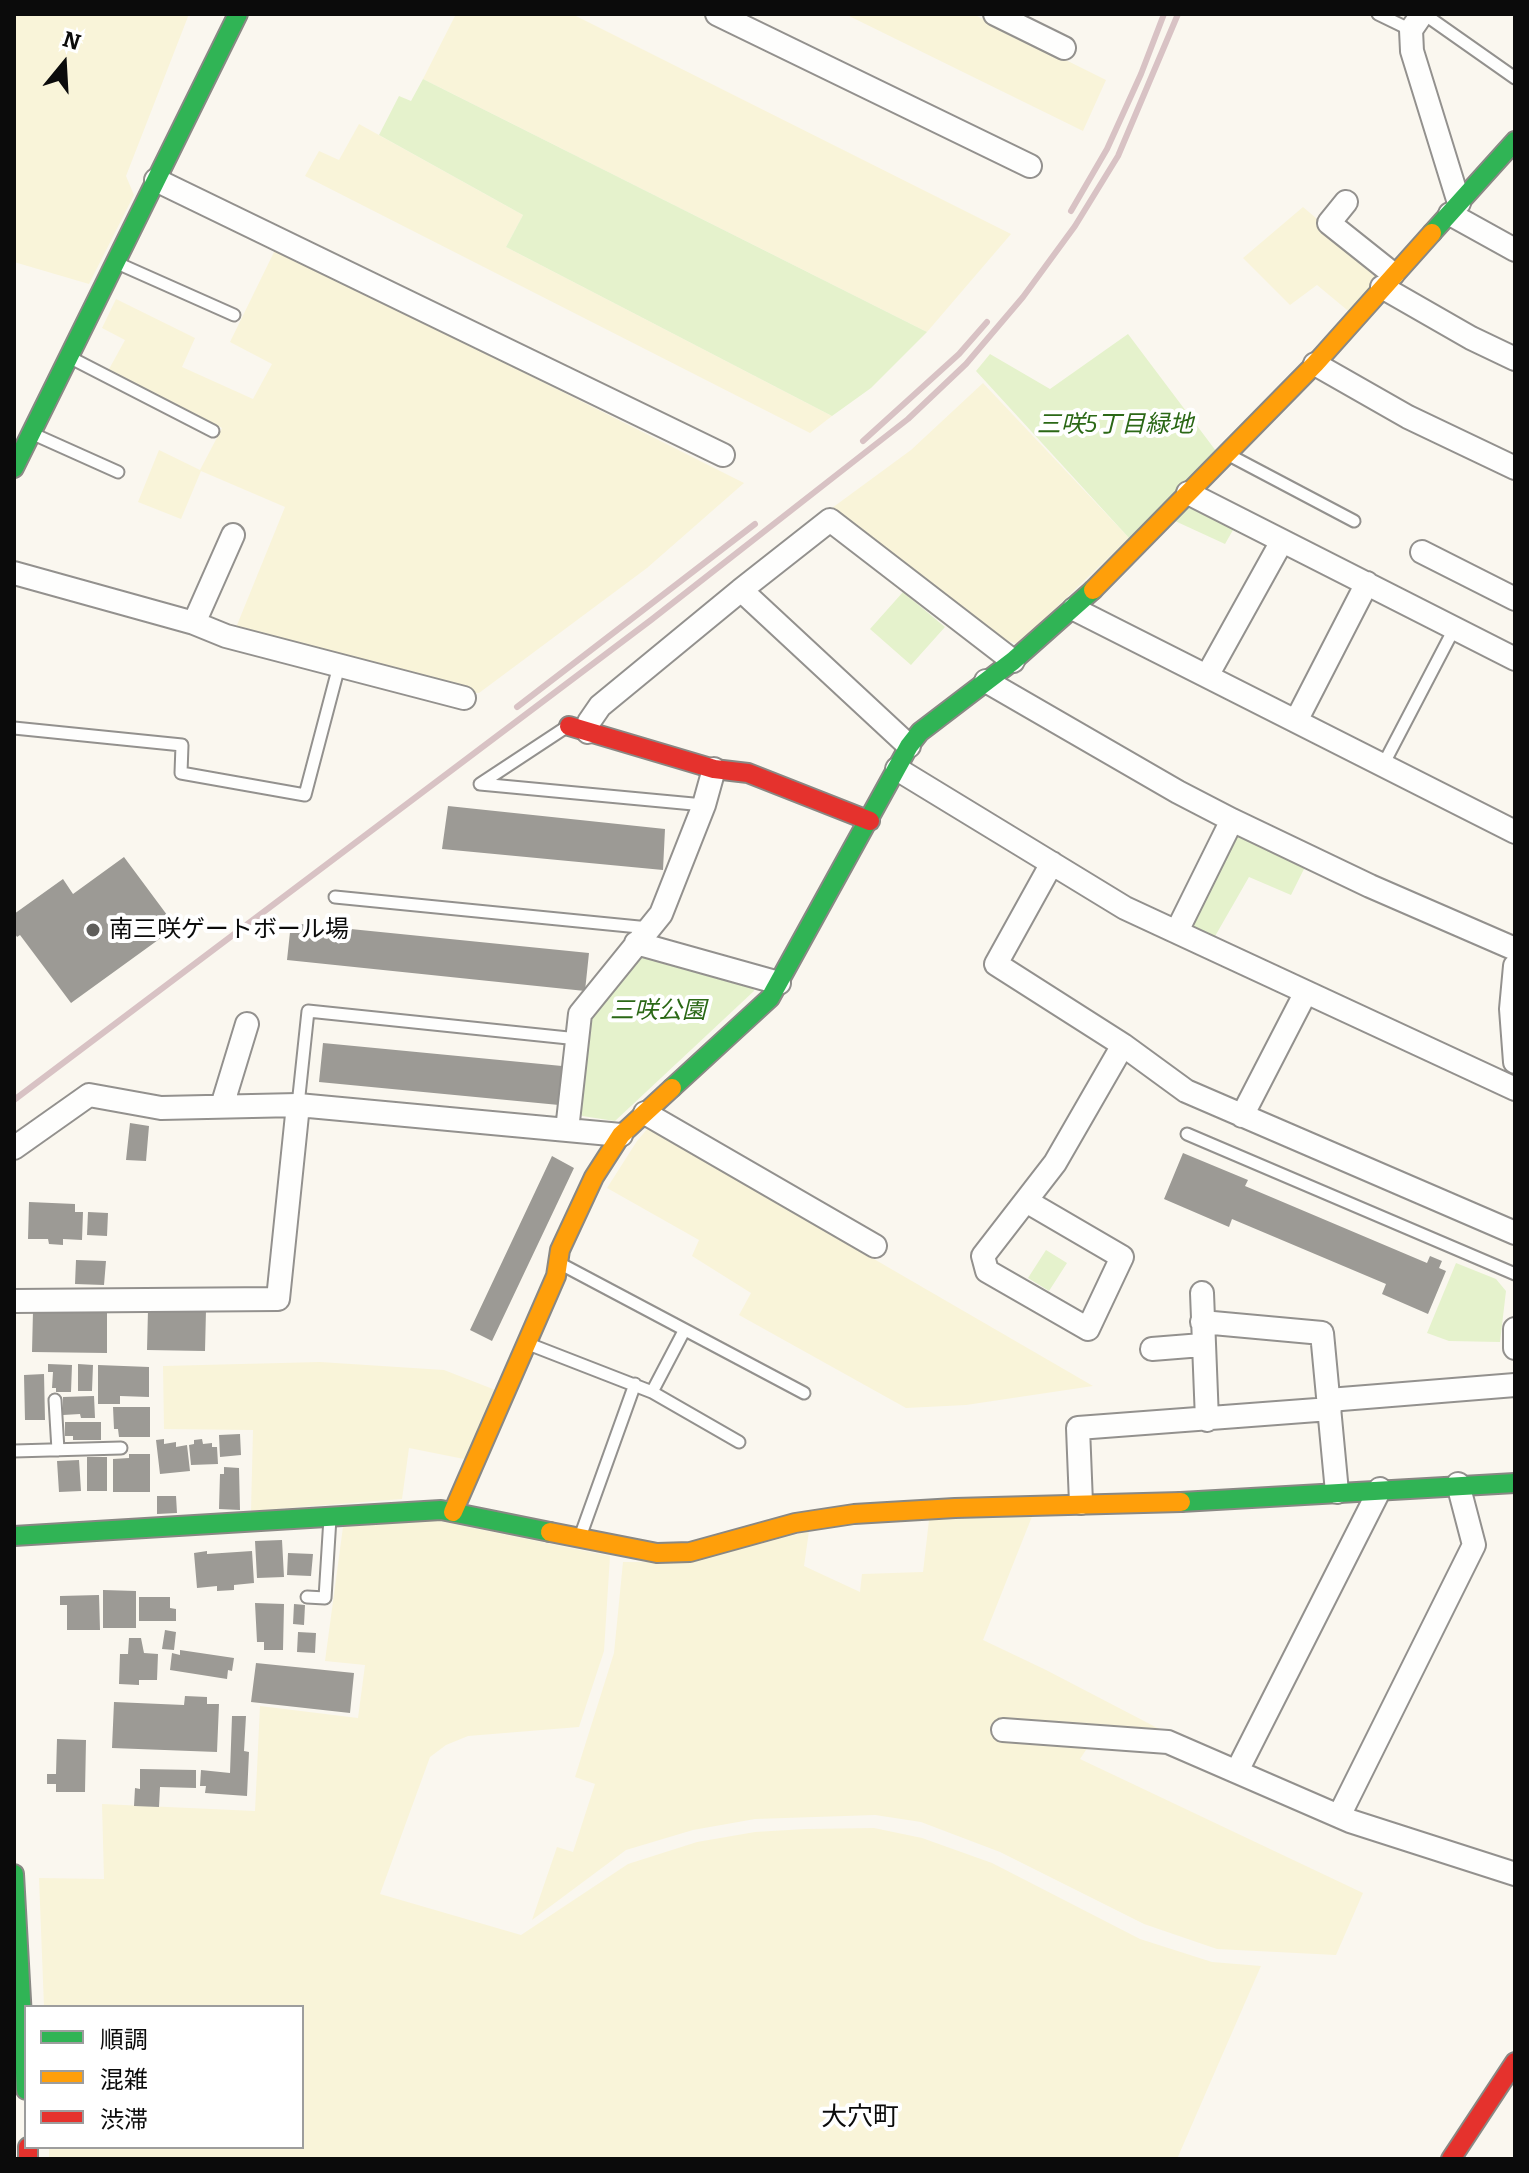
<!DOCTYPE html>
<html>
<head>
<meta charset="utf-8">
<style>
	body { margin:0 }
	#map { position:relative; width:1529px; height:2173px; overflow:hidden; background:#faf7ef; font-family:Bitter,"Noto Sans JP",serif }
	canvas { display:block }
	.frame { position:absolute; inset:0; border:16px solid #0b0b0b; pointer-events:none }
	.legend { position:absolute; left:24px; top:2005px; width:280px; height:144px; box-sizing:border-box; background:#fff; border:2px solid #9d9d9d; margin:0; padding:10px 14px; list-style:none; font-size:24px; color:#0b0b0b }
	.legend li { display:flex; align-items:center; gap:16px; height:40px }
	.legend b { width:40px; border:2px solid #9d9d9d }
	.north { position:absolute; left:24px; top:24px; width:80px; height:80px; -webkit-text-stroke:6px #fff; paint-order:stroke; rotate:18deg; font-size:22px; font-weight:700; line-height:32px; text-align:center; color:#0b0b0b }
	.north::after { content:''; display:block; margin:auto; width:28px; height:36px; background:#0b0b0b; clip-path:polygon(50% 0,100% 100%,50% 72%,0 100%) }
</style>
</head>
<body>
<div id="map">
<canvas width="1529" height="2173"></canvas>
<div class="frame"></div>
<ul class="legend">
<li><b style="height:10px;background:#30b455"></b>順調</li>
<li><b style="height:10px;background:#ff9f0a"></b>混雑</li>
<li><b style="height:10px;background:#e5322d"></b>渋滞</li>
</ul>
<div class="north">N</div>
</div>
<script>
const g = document.querySelector('canvas').getContext('2d');
g.lineJoin = 'round';
function fill(path, color) {
  g.fillStyle = color;
  g.fill(path, 'evenodd');
}
function poly(rows) {
  const path = new Path2D();
  for (const r of rows) {
    path.moveTo(r[0], r[1]);
    for (let i = 2; i < r.length; i += 2) path.lineTo(r[i], r[i + 1]);
  }
  return path;
}
function stroke(path, color, width, dash) {
  g.strokeStyle = color;
  g.lineWidth = width;
  g.lineCap = dash ? 'butt' : 'round';
  g.setLineDash(dash || []);
  g.stroke(path);
}
function drawText(font, color, halo, rows, align = 'center') {
  g.font = font + ' Bitter,"Noto Sans JP",serif';
  g.lineWidth = 8;
  g.setLineDash([]);
  g.textBaseline = 'middle';
  g.strokeStyle = halo;
  g.fillStyle = color;
  for (const [text, x, y, turn = 0] of rows) {
    g.save();
    g.translate(x, y);
    g.rotate((+turn || 0) * Math.PI / 180);
    g.textAlign = isNaN(turn) ? turn : align;
    if (halo) g.strokeText(text, 0, 0);
    g.fillText(text, 0, 0);
    g.restore();
  }
}
fill(poly([
	[14,14,189,14,126,176,134,195,89,284,14,262],
	[456,14,572,14,1011,234,927,332,423,79],
	[845,14,973,14,1106,80,1083,131],
	[359,124,523,215,506,247,832,416,810,433,305,176,319,151,339,160],
	[1303,207,1383,275,1352,314,1317,285,1290,305,1243,258],
	[276,248,744,483,647,568,479,693,472,693,235,630,285,507,201,471,181,519,138,502,159,450,200,470,222,428,108,371,125,340,102,328,116,299,195,338,182,367,253,399,272,364,230,342],
	[983,383,1129,538,1018,644,997,638,832,508,911,450],
	[648,1128,1093,1386,966,1405,906,1408,739,1315,751,1293,692,1256,699,1240,607,1188,637,1141],
	[320,1362,444,1370,498,1391,469,1460,409,1448,402,1499,251,1511,253,1430,164,1429,163,1366],
	[1033,1514,983,1640,1046,1670,1169,1734,1101,1727,1080,1759,1363,1893,1336,1955,1217,1949,1144,1924,1000,1852,921,1822,875,1815,755,1819,693,1830,626,1850,532,1920,557,1847,573,1852,595,1784,575,1777,614,1653,623,1562,691,1562,809,1531,804,1566,860,1592,862,1574,923,1572,929,1520],
	[434,1520,610,1556,604,1651,579,1727,468,1736,446,1745,430,1757,380,1894,521,1935,628,1864,697,1842,755,1832,805,1829,874,1828,922,1838,992,1863,1140,1939,1212,1962,1261,1966,1177,2159,49,2159,49,2147,302,2147,302,2007,44,2007,39,1878,104,1879,102,1804,255,1811,260,1706,358,1718,365,1665,325,1661,343,1527]
]), '#f9f4d9');
fill(poly([
	[423,79,927,332,871,388,832,416,506,247,523,215,379,135,399,96,411,101],
	[1128,334,1216,451,1129,538,976,371,990,354,1050,389],
	[1187,506,1200,507,1237,523,1225,544,1175,521],
	[903,592,945,627,911,665,870,629],
	[1239,831,1307,863,1291,895,1249,877,1214,938,1193,929,1189,920,1230,834],
	[638,950,752,984,754,991,615,1121,582,1116,578,1109,586,1021],
	[1046,1250,1067,1263,1049,1291,1028,1278],
	[1456,1263,1496,1279,1506,1291,1500,1342,1449,1341,1427,1333]
]), '#e5f2cc');
fill(poly([
	[448,806,665,829,663,870,442,849],
	[124,857,176,927,71,1003,20,935,17,937,14,932,14,914,63,879,73,894],
	[291,923,589,953,585,991,287,960],
	[323,1043,562,1066,559,1105,319,1082],
	[130,1123,149,1126,146,1161,126,1160],
	[1183,1153,1248,1180,1245,1186,1427,1263,1430,1256,1442,1261,1439,1268,1446,1271,1428,1314,1382,1294,1386,1284,1232,1219,1229,1227,1164,1199],
	[552,1156,574,1168,492,1341,470,1330],
	[29,1202,75,1204,75,1212,83,1212,82,1240,63,1239,63,1245,49,1244,48,1239,28,1239],
	[88,1212,108,1213,107,1236,87,1235],
	[76,1260,106,1261,104,1285,75,1284],
	[148,1310,206,1310,205,1351,147,1350],
	[33,1311,107,1312,107,1353,32,1352],
	[48,1364,72,1365,71,1392,56,1392,56,1388,52,1388,53,1372,48,1372],
	[78,1364,93,1365,92,1391,78,1391],
	[98,1365,149,1367,149,1397,120,1396,120,1404,98,1404],
	[44,1374,45,1420,25,1420,24,1375],
	[94,1396,95,1418,81,1418,80,1414,63,1415,63,1397],
	[113,1407,150,1407,150,1437,119,1437,118,1429,114,1429],
	[65,1422,101,1422,101,1440,73,1440,73,1436,65,1436],
	[240,1434,241,1455,220,1457,219,1435],
	[164,1439,164,1444,176,1442,176,1447,187,1445,190,1471,160,1474,156,1440],
	[202,1439,203,1444,212,1443,212,1447,217,1447,218,1464,191,1465,189,1445,194,1444,194,1440],
	[129,1454,150,1454,150,1492,113,1492,113,1459,129,1458],
	[87,1457,107,1457,107,1491,87,1491],
	[79,1460,81,1491,59,1492,57,1461],
	[224,1467,239,1468,240,1510,219,1509,220,1474,224,1474],
	[157,1496,176,1496,177,1513,157,1514],
	[282,1540,284,1577,257,1578,255,1541],
	[207,1551,207,1554,252,1551,254,1583,234,1585,234,1590,217,1591,217,1586,197,1588,194,1553],
	[288,1553,313,1554,311,1576,287,1575],
	[103,1590,136,1591,136,1628,103,1628],
	[99,1595,100,1630,67,1630,67,1605,60,1605,60,1596],
	[139,1597,170,1597,170,1608,176,1609,176,1621,139,1621],
	[255,1603,284,1604,283,1650,264,1650,264,1642,257,1642],
	[294,1604,305,1605,304,1625,293,1624],
	[165,1630,176,1632,174,1650,162,1649],
	[298,1632,316,1633,315,1653,297,1652],
	[129,1638,141,1638,144,1653,158,1654,157,1680,139,1680,139,1685,119,1684,120,1654,128,1654],
	[180,1650,234,1658,232,1671,228,1670,227,1679,170,1670,172,1653,180,1655],
	[256,1663,354,1673,350,1713,251,1702],
	[185,1696,207,1697,207,1704,219,1704,217,1752,112,1748,114,1702,184,1705],
	[232,1716,246,1716,244,1751,249,1752,247,1796,205,1793,206,1786,200,1786,201,1770,230,1773],
	[57,1739,86,1740,85,1792,56,1792,56,1784,47,1784,47,1774,56,1774],
	[140,1769,196,1770,196,1788,160,1787,159,1807,134,1806,135,1788,140,1789]
]), '#9c9a95');
const lane = poly([
	[1378,14,1411,30],
	[1424,14,1515,78],
	[117,263,234,315],
	[71,358,213,431],
	[31,433,118,472],
	[1229,455,1354,521],
	[568,726,480,784,704,805],
	[14,728,182,745,181,773,305,795,339,666],
	[1383,765,1454,629],
	[335,897,649,928],
	[298,1105,308,1011,578,1039],
	[1187,1134,1515,1274],
	[559,1263,804,1393],
	[526,1343,652,1392,739,1442],
	[652,1392,684,1331],
	[55,1400,58,1450],
	[14,1451,121,1448],
	[580,1537,635,1384],
	[307,1597,325,1598,330,1518]
]);
const street = poly([
	[717,14,1030,166],
	[995,14,1064,48],
	[1422,14,1411,30,1412,51,1459,203],
	[156,180,723,455],
	[1346,202,1329,223,1393,274],
	[1450,214,1515,250],
	[1382,287,1471,338,1515,359],
	[1315,364,1408,417,1515,468],
	[1188,493,1515,659],
	[1422,552,1515,599],
	[14,573,194,623,226,636,464,698],
	[1074,609,1515,832],
	[194,623,233,535],
	[1207,676,1282,541],
	[986,681,1178,792,1232,820,1370,886,1515,949],
	[1296,721,1367,583],
	[588,732,589,722,600,706,741,590],
	[909,746,741,590,830,520,1013,661],
	[897,769,1125,908,1515,1089],
	[1052,863,996,964,1123,1045,1186,1091,1515,1233],
	[1177,931,1232,820],
	[636,943,779,983],
	[1515,966,1511,1009,1515,1062],
	[222,1106,247,1024],
	[645,1113,875,1246],
	[1242,1116,1306,992],
	[567,1130,580,1014,661,914,704,805,714,769],
	[14,1148,89,1095,161,1108,298,1105,621,1135],
	[1026,1201,1122,1257,1088,1329,987,1271,983,1256,1055,1163,1123,1045],
	[1202,1293,1207,1420],
	[14,1301,278,1299,298,1105],
	[1202,1322,1322,1333,1337,1492],
	[1515,1329,1515,1348],
	[1152,1349,1202,1345],
	[1329,1400,1515,1385],
	[1081,1503,1078,1428,1330,1409],
	[1003,1730,1168,1742,1350,1821,1515,1874],
	[1237,1771,1380,1489],
	[1339,1816,1474,1545,1458,1484]
]);
const fast = poly([
	[1432,233,1515,141],
	[14,468,238,14],
	[672,1088,770,998,909,746,920,732,1013,661,1093,590],
	[1181,1502,1515,1483],
	[14,1536,441,1510,550,1532],
	[14,1874,26,2090]
]);
const slow = poly([
	[1093,590,1315,364,1432,233],
	[453,1512,556,1276,560,1250,594,1177,621,1135,672,1088],
	[550,1532,657,1553,690,1552,795,1523,854,1514,955,1508,1181,1502]
]);
const jam = poly([
	[569,726,714,769,748,773,870,821],
	[28,2147,28,2159],
	[1451,2159,1515,2062]
]);
stroke(lane, '#93918e', 15);
stroke(street, '#93918e', 26);
stroke(fast, '#898884', 22);
stroke(slow, '#898884', 22);
stroke(jam, '#898884', 22);
stroke(lane, '#fefefd', 11);
stroke(street, '#fefefd', 22);
stroke(fast, '#30b455', 18);
stroke(slow, '#ff9f0a', 18);
stroke(jam, '#e5322d', 18);
stroke(poly([
	[1071,211,1107,149,1141,74,1164,14],
	[863,441,959,354,987,322],
	[517,707,755,524],
	[14,1100,651,620,908,419,966,364,1023,297,1075,226,1118,156,1178,14]
]), '#d8c2c4', 6);
for (const [x, y, r, color] of [
	[93,930,8,"#5f5e5b"]
]) {
  const dot = new Path2D();
  dot.arc(x, y, r, 0, 2 * Math.PI);
  g.fillStyle = color;
  g.fill(dot);
  stroke(dot, '#fff', 3);
}
drawText('italic 24px', '#2b6816', '#fff', [
	["三咲5丁目緑地",1115,425],
	["三咲公園",658,1011]
]);
drawText('24px', '#0b0b0b', '#fff', [
	["南三咲ゲートボール場",109,930]
], 'left');
drawText('26px', '#0b0b0b', '#fff', [
	["大穴町",860,2118]
]);
</script>
</body>
</html>
